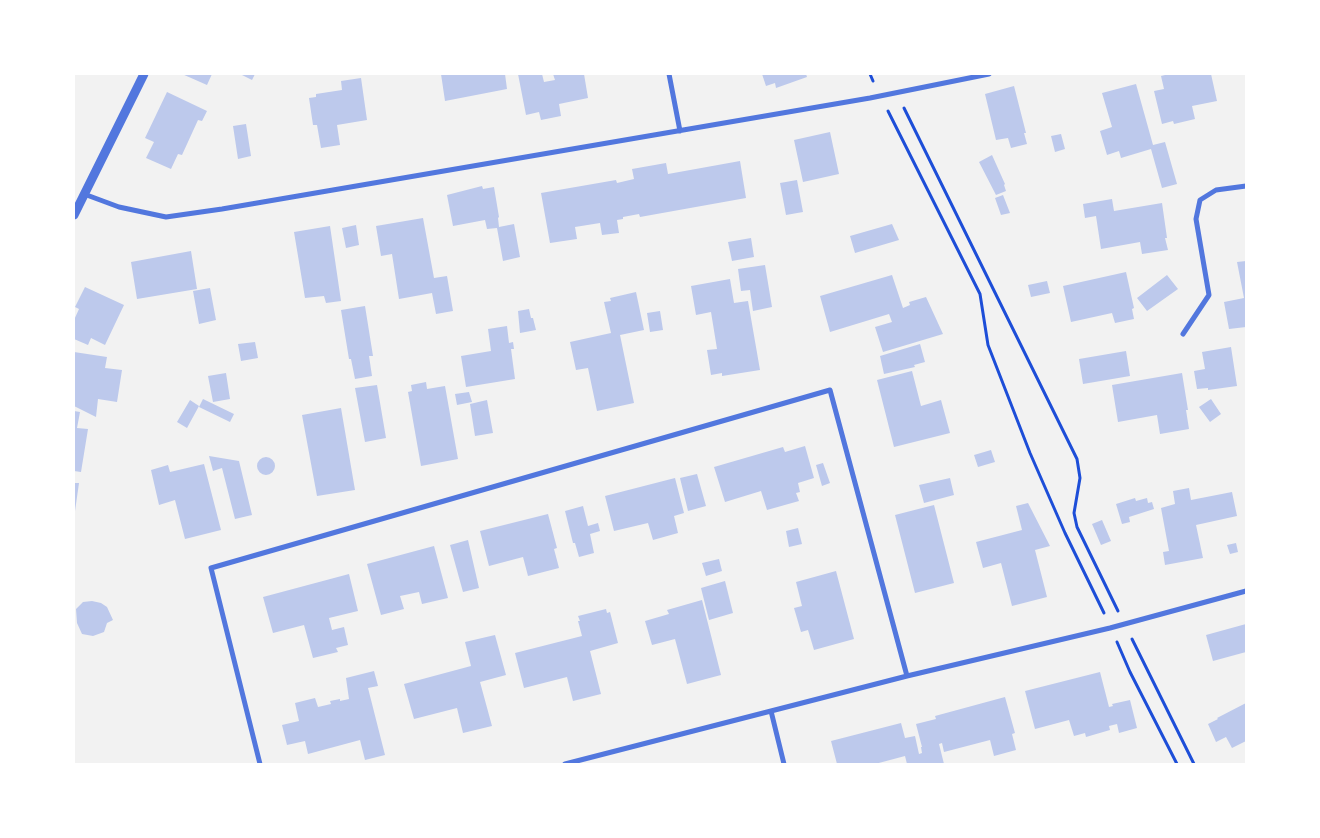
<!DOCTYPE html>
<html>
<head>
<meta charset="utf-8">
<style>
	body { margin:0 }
	#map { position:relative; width:1320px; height:838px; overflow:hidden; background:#f2f2f2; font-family:Jost,sans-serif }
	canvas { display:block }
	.frame { position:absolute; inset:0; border:75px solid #fff; pointer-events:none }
</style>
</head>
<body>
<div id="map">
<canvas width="1320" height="838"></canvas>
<div class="frame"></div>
</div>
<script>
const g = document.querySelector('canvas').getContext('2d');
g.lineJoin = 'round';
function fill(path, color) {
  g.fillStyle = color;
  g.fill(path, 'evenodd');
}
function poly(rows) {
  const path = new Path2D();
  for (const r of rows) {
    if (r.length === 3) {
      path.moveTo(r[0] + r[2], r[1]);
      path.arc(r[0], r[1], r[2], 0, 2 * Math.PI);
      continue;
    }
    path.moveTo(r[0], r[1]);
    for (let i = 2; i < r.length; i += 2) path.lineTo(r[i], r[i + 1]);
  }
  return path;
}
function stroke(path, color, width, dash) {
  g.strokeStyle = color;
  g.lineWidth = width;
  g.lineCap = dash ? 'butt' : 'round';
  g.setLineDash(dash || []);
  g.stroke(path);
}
fill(poly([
	[182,74,212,74,207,85],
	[240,74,255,74,252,80],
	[441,74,505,74,507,89,445,101],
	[518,74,542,74,544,82,555,80,553,74,584,74,588,98,559,104,561,116,541,120,539,112,526,115],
	[762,74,806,74,807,77,776,88,775,83,766,86],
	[1169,74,1211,74,1217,101,1192,106,1195,119,1174,124,1173,121,1162,124,1154,91,1164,89,1161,76],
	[361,78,367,120,337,125,340,145,321,148,317,125,313,125,309,98,316,97,316,94,342,90,341,81],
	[1136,84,1153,145,1165,142,1177,184,1162,188,1151,149,1121,158,1119,151,1107,155,1100,131,1112,127,1102,93],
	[1014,86,1026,133,1024,133,1027,144,1011,148,1008,138,996,140,985,94],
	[167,92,207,111,202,121,198,120,182,155,178,154,171,169,146,158,154,142,145,138],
	[246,124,251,156,238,159,233,126],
	[830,132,839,174,803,182,794,140],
	[1061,134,1065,149,1055,152,1051,136],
	[992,155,1005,184,1004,185,1006,191,996,195,979,162],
	[740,161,746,198,640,217,639,214,623,217,623,219,617,220,619,233,602,235,600,223,575,227,577,239,550,243,541,193,616,180,617,183,634,179,632,169,666,163,668,174],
	[797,180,803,212,786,215,780,183],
	[482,186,483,189,494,187,499,217,498,218,499,227,514,224,520,257,503,261,497,228,487,229,485,220,453,226,447,195],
	[1003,195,1010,213,1001,215,995,198],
	[1112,199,1114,211,1162,203,1167,238,1165,238,1168,250,1142,254,1140,242,1101,249,1096,216,1085,218,1083,204],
	[423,218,434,278,447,276,453,311,436,314,432,293,399,299,392,254,381,256,376,226],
	[892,224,899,240,855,253,850,236],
	[356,225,359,245,346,248,342,228],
	[330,226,341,301,326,303,324,296,305,298,294,232],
	[751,238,754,257,732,261,728,242],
	[191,251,197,289,137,299,131,262],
	[1246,261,1246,327,1229,329,1224,302,1244,298,1237,262],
	[765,265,772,307,753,311,750,290,741,291,738,269],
	[1126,272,1134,308,1132,309,1134,319,1115,323,1112,313,1071,322,1063,286],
	[892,275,903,308,910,305,909,302,926,297,943,334,883,352,875,327,892,322,889,314,830,332,820,296],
	[1167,275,1178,289,1147,311,1137,298],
	[730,279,734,303,748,301,760,370,722,376,722,373,711,375,707,350,717,349,711,312,696,315,691,286],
	[1047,281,1050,293,1031,297,1028,285],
	[85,287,124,305,105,345,91,338,88,345,74,339,74,320,79,309,75,307],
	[210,288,216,320,199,324,193,291],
	[636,292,644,330,620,335,634,403,597,411,588,368,576,370,570,342,611,333,604,302,611,301,610,298],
	[365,306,373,356,369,356,372,376,355,379,351,359,349,359,341,310],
	[529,309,531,318,533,318,536,330,520,333,518,311],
	[660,311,663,330,650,332,647,313],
	[507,326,509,343,513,342,514,349,511,349,515,379,466,387,461,356,491,351,488,329],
	[255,342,258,358,241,361,238,344],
	[920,344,925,362,914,365,915,367,884,374,880,356],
	[1231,347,1237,386,1208,390,1208,388,1197,389,1194,371,1205,369,1202,352],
	[1126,351,1130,376,1083,384,1079,359],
	[74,352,107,357,105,368,122,370,117,402,98,399,96,417,74,406],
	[912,371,921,406,941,400,950,433,894,447,877,380],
	[226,373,230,399,213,402,208,376],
	[1182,373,1188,410,1186,410,1189,429,1160,434,1157,415,1118,422,1112,385],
	[426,382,427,389,445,386,458,459,421,466,408,392,412,391,411,385],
	[377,385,386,438,365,442,355,388],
	[469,392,472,402,457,405,455,394],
	[203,399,234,414,230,422,199,407],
	[1211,399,1221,414,1210,422,1199,407],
	[190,400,199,406,187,428,177,422],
	[487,400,493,433,475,436,470,404],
	[341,408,355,490,317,496,302,415],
	[74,411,80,412,77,428,88,429,81,472,74,471],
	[805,446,814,478,798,483,800,492,796,493,799,501,767,510,761,491,725,502,714,467,783,447,785,452],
	[991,450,995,462,978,467,974,455],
	[209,456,239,461,252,515,235,519,222,468,213,471],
	[266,466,9],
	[823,463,830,483,822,486,816,465],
	[204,464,221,530,185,539,175,500,159,505,151,470,168,465,170,472],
	[697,474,706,506,688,511,680,478],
	[675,478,684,513,674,516,678,533,653,540,648,523,614,531,605,496],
	[950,478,954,495,924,503,919,485],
	[74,483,79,483,75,511,74,511],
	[1189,488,1191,500,1232,492,1237,516,1196,525,1203,558,1165,565,1163,552,1169,551,1161,508,1175,504,1173,491],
	[1135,498,1136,501,1147,498,1148,503,1152,502,1154,509,1129,517,1130,522,1122,524,1116,504],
	[1028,503,1050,546,1035,550,1047,597,1012,606,1001,563,983,568,976,542,1022,530,1016,506],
	[934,505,954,583,915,593,895,515],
	[583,506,588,526,598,523,600,531,590,534,594,553,579,557,575,543,573,543,565,511],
	[548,514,557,548,554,549,559,568,528,576,523,557,489,566,480,531],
	[1102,520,1111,541,1101,545,1092,524],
	[798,528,802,544,789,547,786,531],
	[468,540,479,588,463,592,450,545],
	[1236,543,1238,552,1230,554,1227,545],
	[434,546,448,598,422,604,419,592,400,596,404,609,381,615,367,564],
	[719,559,722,571,706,576,702,563],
	[836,571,854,639,814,650,808,630,801,632,794,608,802,606,796,582],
	[349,574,358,611,329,618,332,630,344,627,348,645,336,648,338,652,313,658,304,625,273,633,263,597],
	[725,581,733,613,709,620,701,588],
	[702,600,721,675,687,684,675,639,652,645,645,621,669,614,667,610],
	[92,601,101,603,107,607,113,620,107,623,104,632,93,636,82,634,77,623,76,609,83,602],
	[606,609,607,613,610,612,618,643,590,651,601,694,573,701,567,677,524,688,515,653,582,636,578,621,580,621,578,616],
	[1246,624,1246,652,1213,661,1206,635],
	[495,635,506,675,480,682,492,726,463,733,457,708,414,719,404,684,471,666,465,642],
	[374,671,378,686,368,688,385,755,365,760,360,740,308,754,305,741,287,745,282,725,299,721,295,703,315,698,318,707,331,704,330,701,340,699,340,701,349,699,346,678],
	[1100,672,1109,707,1113,706,1112,704,1130,700,1137,728,1119,733,1117,724,1109,726,1110,730,1086,737,1085,733,1074,736,1069,720,1035,729,1025,691],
	[1005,697,1015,733,1012,734,1016,750,994,756,990,740,944,752,942,743,939,744,944,764,907,764,905,756,875,764,837,764,831,741,901,723,905,738,915,736,919,754,922,753,921,747,922,747,916,724,936,719,935,716],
	[1246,703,1246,741,1232,748,1226,737,1216,742,1208,724,1218,719,1217,718]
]), '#bdc9ec');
stroke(poly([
	[870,74,873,81],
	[904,108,1077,459,1080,478,1074,513,1077,527,1118,611],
	[888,111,980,294,988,345,1030,453,1065,533,1104,613],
	[1132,639,1194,764],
	[1117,642,1130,672,1177,764]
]), '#1d4ed8', 3);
stroke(poly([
	[669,74,680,131],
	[84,194,119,207,166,217,222,209,870,98,989,74],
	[1183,334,1209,295,1196,219,1200,200,1216,190,1246,186],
	[771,711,784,764],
	[260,764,211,568,830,390,907,676],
	[565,764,907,676,1110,628,1246,591]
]), '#5277de', 5);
stroke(poly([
	[74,215,144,74]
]), '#5277de', 9);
</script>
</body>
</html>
